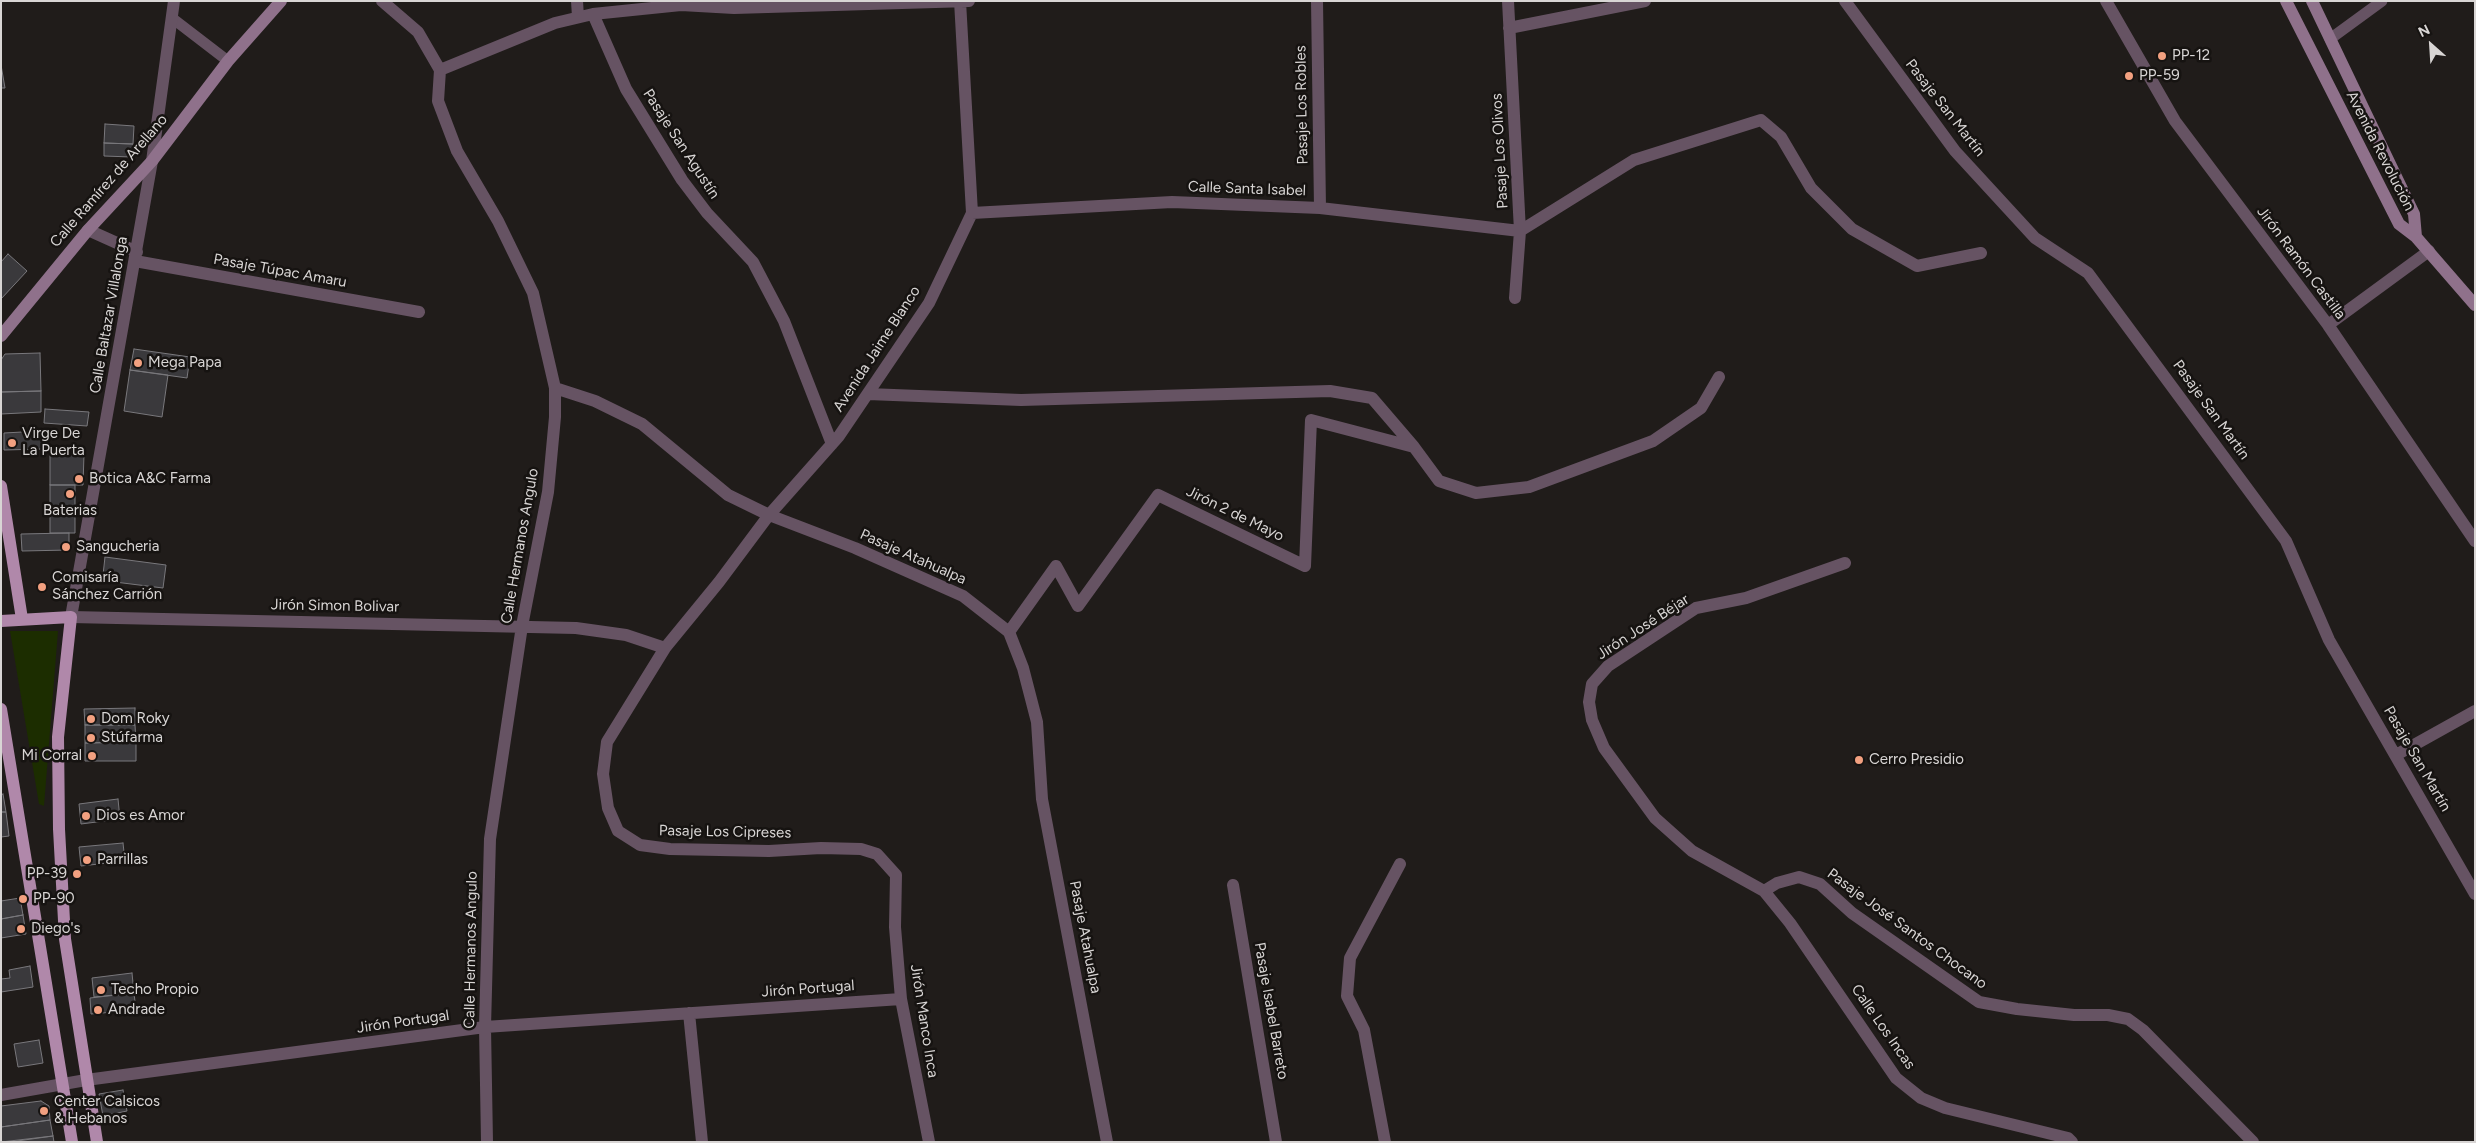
<!DOCTYPE html>
<html>
<head>
<meta charset="utf-8">
<style>
	body { margin:0 }
	#map { position:relative; width:2476px; height:1143px; overflow:hidden; background:#201c1a; font-family:Figtree,sans-serif }
	canvas { display:block }
	.frame { position:absolute; inset:0; border:2px solid #d8d5d4; pointer-events:none }
	.north { position:absolute; left:2406px; top:20px; width:50px; height:50px; -webkit-text-stroke:4px #161311; paint-order:stroke; rotate:334deg; font-size:14px; font-weight:700; line-height:20px; text-align:center; color:#d8d5d4 }
	.north::after { content:''; display:block; margin:auto; width:18px; height:22px; background:#d8d5d4; clip-path:polygon(50% 0,100% 100%,50% 72%,0 100%) }
</style>
</head>
<body>
<div id="map">
<canvas width="2476" height="1143"></canvas>
<div class="frame"></div>
<div class="north">N</div>
</div>
<script>
const g = document.querySelector('canvas').getContext('2d');
g.lineJoin = 'round';
function fill(path, color) {
  g.fillStyle = color;
  g.fill(path, 'evenodd');
}
function poly(rows) {
  const path = new Path2D();
  for (const r of rows) {
    path.moveTo(r[0], r[1]);
    for (let i = 2; i < r.length; i += 2) path.lineTo(r[i], r[i + 1]);
  }
  return path;
}
function stroke(path, color, width, dash) {
  g.strokeStyle = color;
  g.lineWidth = width;
  g.lineCap = dash ? 'butt' : 'round';
  g.setLineDash(dash || []);
  g.stroke(path);
}
function drawText(font, color, halo, rows, align = 'center') {
  g.font = font + ' Figtree,sans-serif';
  g.lineWidth = 5;
  g.setLineDash([]);
  g.textBaseline = 'middle';
  g.strokeStyle = halo;
  g.fillStyle = color;
  for (const [text, x, y, turn = 0] of rows) {
    g.save();
    g.translate(x, y);
    g.rotate((+turn || 0) * Math.PI / 180);
    g.textAlign = isNaN(turn) ? turn : align;
    if (halo) g.strokeText(text, 0, 0);
    g.fillText(text, 0, 0);
    g.restore();
  }
}
fill(poly([
	[10,631,58,631,44,806,39,804]
]), '#1c2d00');
const building = poly([
	[1,65,5,88,1,88,1,65],
	[105,124,134,126,133,144,104,143,105,124],
	[104,143,133,144,132,157,104,156,104,143],
	[8,254,27,271,1,299,1,262,8,254],
	[134,349,190,357,187,378,130,370,134,349],
	[40,353,41,391,1,392,1,360,5,354,40,353],
	[130,370,168,375,162,417,124,411,130,370],
	[41,391,41,412,1,414,1,392,41,391],
	[45,409,89,412,87,426,44,423,45,409],
	[41,431,42,449,4,450,4,433,41,431],
	[50,454,84,454,83,485,50,485,50,454],
	[50,485,75,485,75,533,50,533,50,485],
	[69,533,69,550,22,551,21,534,69,533],
	[105,557,166,565,163,588,107,581,103,575,105,557],
	[135,708,135,725,85,725,84,709,135,708],
	[85,725,135,725,136,742,85,743,85,725],
	[136,742,136,761,85,761,85,743,136,742],
	[3,794,6,812,1,812,1,795,3,794],
	[118,799,120,819,81,824,79,804,118,799],
	[1,812,6,812,9,836,1,837,1,812],
	[123,843,125,861,81,866,79,847,123,843],
	[20,898,23,915,1,919,1,901,20,898],
	[23,915,26,934,1,938,1,919,23,915],
	[30,966,33,987,1,992,1,979,10,978,9,970,30,966],
	[132,973,134,993,94,997,92,978,132,973],
	[134,993,136,1010,91,1014,90,998,134,993],
	[39,1040,43,1063,18,1067,14,1044,39,1040],
	[123,1090,127,1111,103,1116,99,1094,123,1090],
	[41,1101,49,1106,50,1120,1,1127,1,1106,41,1101],
	[50,1120,53,1136,1,1142,1,1127,50,1120],
	[53,1136,54,1142,10,1142,53,1136]
]);
fill(building, '#3a393c');
stroke(building, '#79787c', 1);
stroke(poly([
	[172,18,228,61],
	[2330,39,2382,1]
]), '#665363', 11);
stroke(poly([
	[382,1,418,32,440,70,438,101,457,151,498,221,533,293,555,388,555,417,548,492,522,626,490,839,485,1027,487,1142],
	[577,1,578,17],
	[1317,1,1320,208],
	[1508,1,1520,231,1515,298],
	[1845,1,1955,151,2035,238,2088,273,2286,541,2329,640,2475,894],
	[2106,1,2175,121,2328,325,2475,541],
	[593,14,626,89,682,180,707,213,753,262,784,321,832,444],
	[1509,28,1645,1],
	[440,70,555,23,593,14,681,5,734,8,969,1],
	[152,161,174,1],
	[972,213,1172,202,1320,208,1520,231,1634,160,1761,120,1781,137,1811,188,1852,229,1917,266,1981,253],
	[135,261,419,312],
	[2328,325,2429,251],
	[555,388,595,401,642,424,728,495,769,515,855,548,963,596,1009,632,1023,668,1037,722,1042,799,1107,1142],
	[868,394,1021,400,1330,391,1372,398,1414,447,1439,481,1476,493,1529,487,1653,441,1701,408,1719,377],
	[1845,563,1746,598,1696,608,1608,666,1592,684,1589,702,1592,720,1604,748,1655,818,1692,851,1764,891,1790,923,1896,1078,1921,1098,1945,1108,2068,1138,2072,1142],
	[71,617,576,628,626,635,665,648],
	[1009,632,1056,566,1078,606,1158,495,1305,566,1311,420,1414,447],
	[2396,755,2475,711],
	[1233,885,1276,1142],
	[1764,891,1777,883,1799,877,1820,884,1852,913,1979,1002,2017,1009,2074,1015,2108,1015,2128,1019,2143,1030,2253,1142],
	[689,1013,702,1142],
	[1,1095,86,1080,485,1027,901,999],
	[929,1142,901,999,895,927,896,875,877,854,861,849,821,848,769,851,670,849,640,845,618,831,608,808,603,774,607,742,665,648,719,582,769,515,839,436,929,303,972,213,960,1],
	[1385,1142,1364,1030,1347,996,1350,958,1400,864]
]), '#665363', 12);
stroke(poly([
	[88,230,137,252],
	[71,617,152,161]
]), '#665363', 12);
stroke(poly([
	[2286,1,2399,224,2416,237,2475,305],
	[2312,1,2414,214,2416,237],
	[1,336,88,230,152,161,228,61,281,1]
]), '#8f718b', 12);
stroke(poly([
	[1,486,22,619],
	[1,621,71,617,58,737,59,829,65,939,97,1142],
	[1,709,72,1142]
]), '#b088aa', 12);
for (const [x, y, r, color] of [
	[2162,56,5,"#f2a080"],
	[2129,76,5,"#f2a080"],
	[138,363,5,"#f2a080"],
	[12,443,5,"#f2a080"],
	[79,479,5,"#f2a080"],
	[70,494,5,"#f2a080"],
	[66,547,5,"#f2a080"],
	[42,587,5,"#f2a080"],
	[91,719,5,"#f2a080"],
	[91,738,5,"#f2a080"],
	[92,756,5,"#f2a080"],
	[1859,760,5,"#f2a080"],
	[86,816,5,"#f2a080"],
	[87,860,5,"#f2a080"],
	[77,874,5,"#f2a080"],
	[23,899,5,"#f2a080"],
	[21,929,5,"#f2a080"],
	[101,990,5,"#f2a080"],
	[98,1010,5,"#f2a080"],
	[44,1111,5,"#f2a080"]
]) {
  const dot = new Path2D();
  dot.arc(x, y, r, 0, 2 * Math.PI);
  g.fillStyle = color;
  g.fill(dot);
  stroke(dot, '#161311', 2);
}
drawText('15px', '#d8d5d4', '#161311', [
	["PP-12",2172,56],
	["PP-59",2139,76],
	["Mega Papa",148,363],
	["Virge De",22,434],
	["La Puerta",22,451],
	["Botica A&C Farma",89,479],
	["Baterias",70,511,"center"],
	["Sangucheria",76,547],
	["Comisaría",52,578],
	["Sánchez Carrión",52,595],
	["Dom Roky",101,719],
	["Stúfarma",101,738],
	["Mi Corral",82,756,"right"],
	["Cerro Presidio",1869,760],
	["Dios es Amor",96,816],
	["Parrillas",97,860],
	["PP-39",67,874,"right"],
	["PP-90",33,899],
	["Diego's",31,929],
	["Techo Propio",111,990],
	["Andrade",108,1010],
	["Center Calsicos",54,1102],
	["& Hebanos",54,1119]
], 'left');
drawText('15px', '#d8d5d4', '#161311', [
	["Pasaje Los Robles",1302,105,-91],
	["Pasaje San Martín",1945,108,52],
	["Pasaje San Agustín",681,144,57],
	["Pasaje Los Olivos",1500,151,-93],
	["Avenida Revolución",2380,151,63],
	["Calle Ramírez de Arellano",109,181,-49],
	["Calle Santa Isabel",1247,189,2],
	["Jirón Ramón Castilla",2301,263,53],
	["Pasaje Túpac Amaru",280,271,10],
	["Calle Baltazar Villalonga",109,315,-80],
	["Avenida Jaime Blanco",877,349,-57],
	["Pasaje San Martín",2211,410,54],
	["Jirón 2 de Mayo",1235,514,26],
	["Calle Hermanos Angulo",520,546,-80],
	["Pasaje Atahualpa",913,557,24],
	["Jirón Simon Bolivar",335,606,1],
	["Jirón José Béjar",1643,627,-33],
	["Pasaje San Martín",2417,759,60],
	["Pasaje Los Cipreses",725,832,1],
	["Pasaje José Santos Chocano",1907,929,36],
	["Pasaje Atahualpa",1085,937,79],
	["Calle Hermanos Angulo",471,950,-89],
	["Jirón Portugal",808,989,-4],
	["Pasaje Isabel Barreto",1271,1011,80],
	["Jirón Manco Inca",924,1021,81],
	["Jirón Portugal",403,1022,-8],
	["Calle Los Incas",1883,1027,55]
]);
</script>
</body>
</html>
